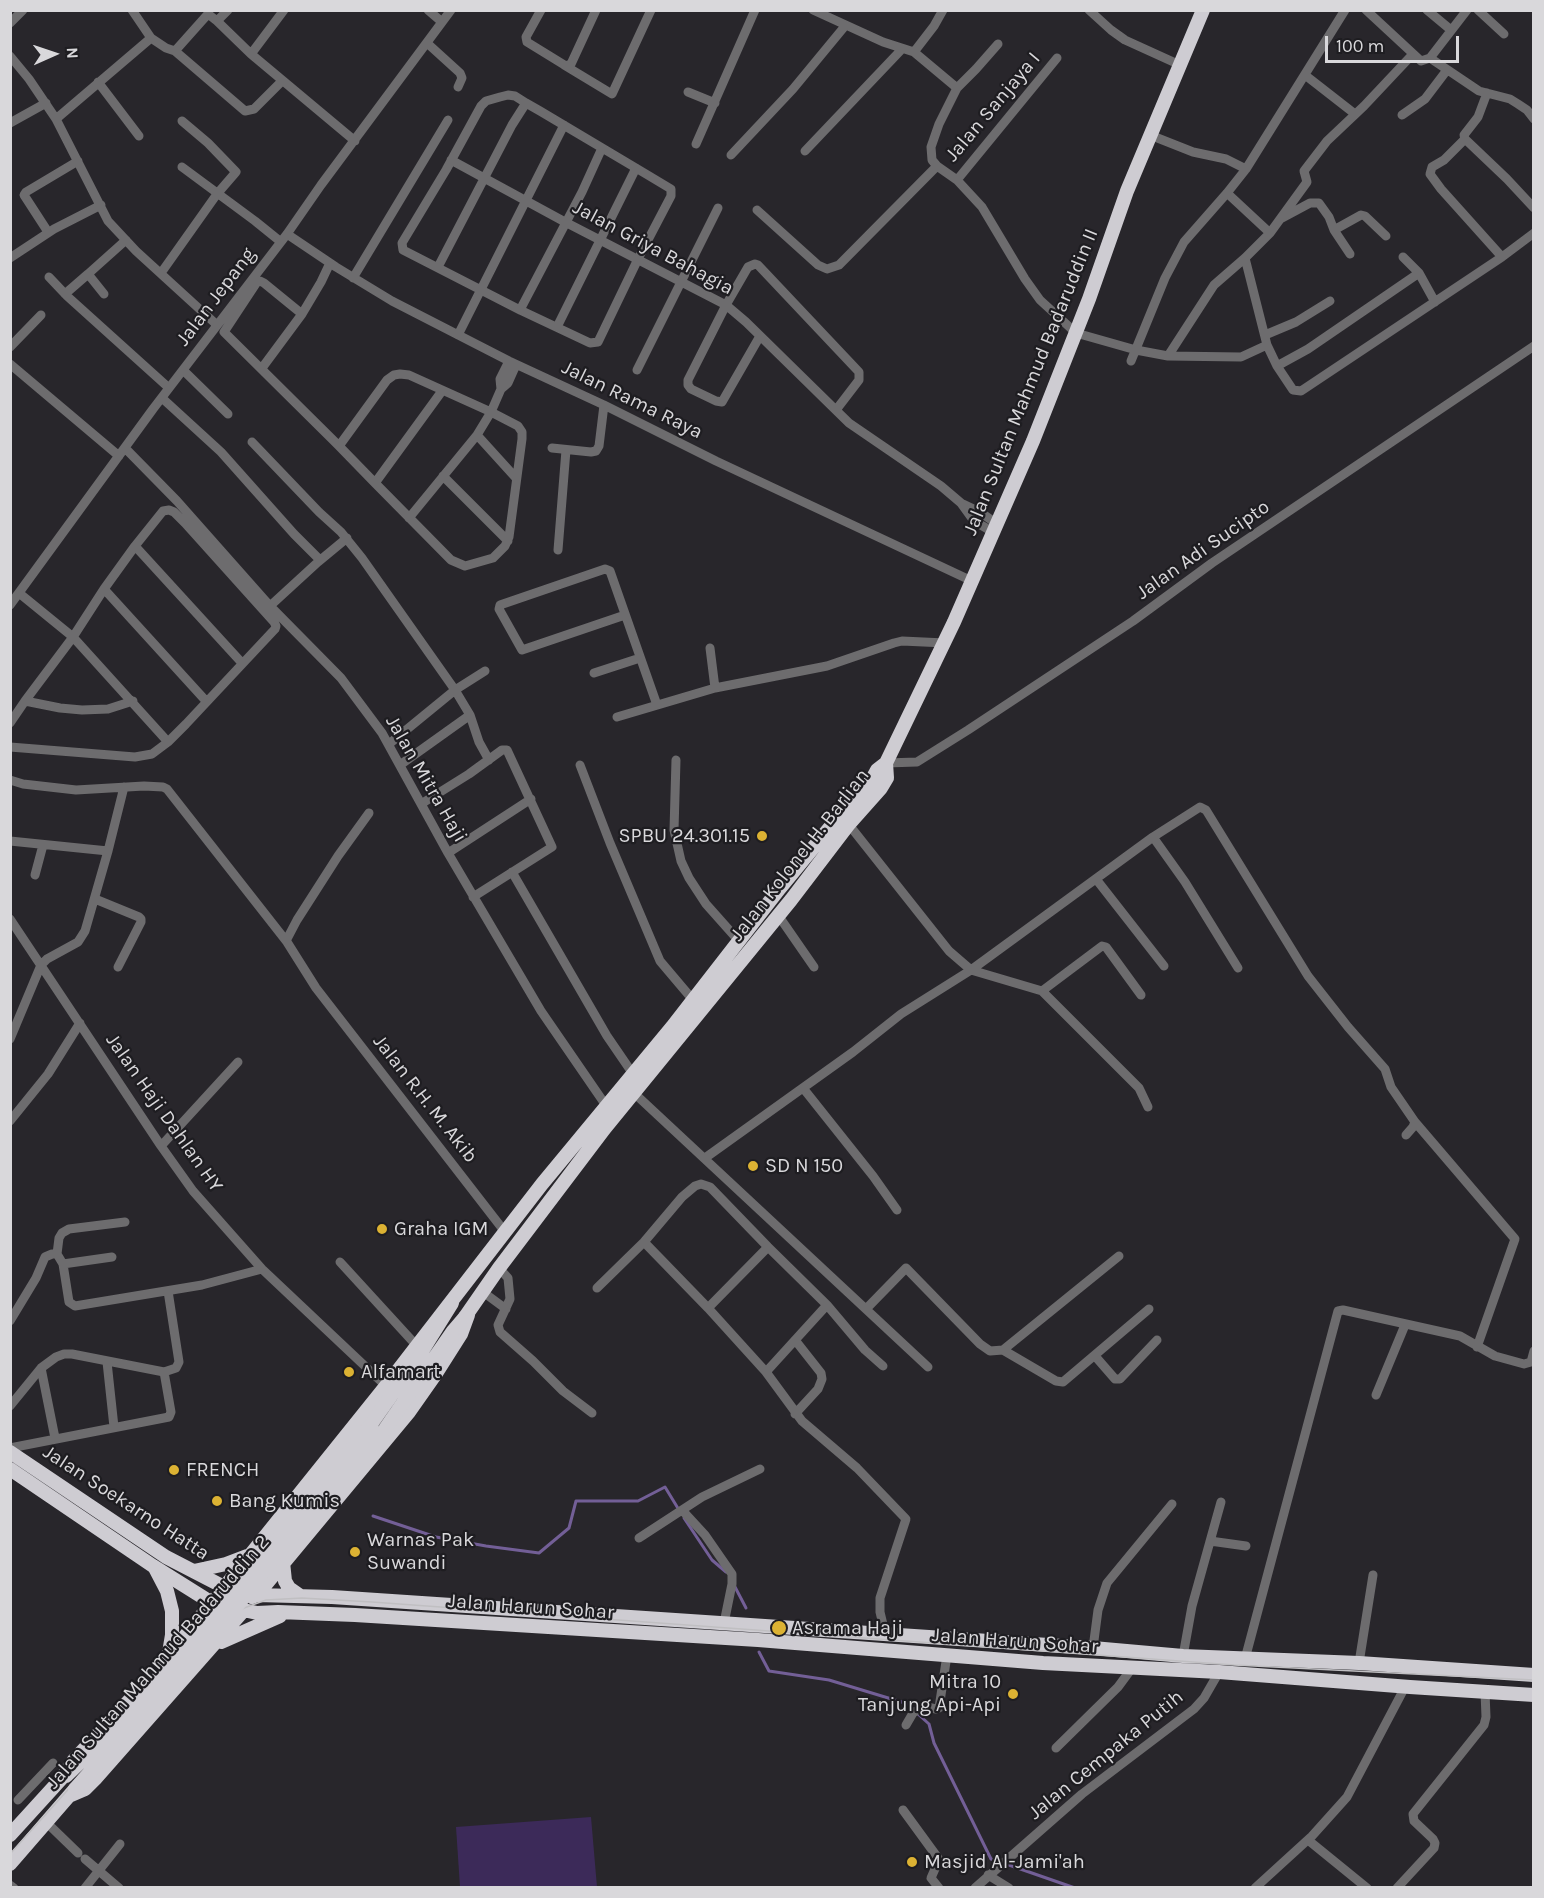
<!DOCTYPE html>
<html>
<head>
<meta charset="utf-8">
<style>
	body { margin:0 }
	#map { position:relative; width:1544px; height:1898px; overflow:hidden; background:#28262b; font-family:Karla,sans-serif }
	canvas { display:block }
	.frame { position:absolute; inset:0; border:12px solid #d9d8db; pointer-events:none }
	.north { position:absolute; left:24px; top:24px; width:60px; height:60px; -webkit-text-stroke:4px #1e1d21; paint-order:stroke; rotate:87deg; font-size:16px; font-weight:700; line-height:24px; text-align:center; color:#d9d8db }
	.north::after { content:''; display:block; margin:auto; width:21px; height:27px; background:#d9d8db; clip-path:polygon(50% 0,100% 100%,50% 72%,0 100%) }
	.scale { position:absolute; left:1325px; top:36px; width:134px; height:27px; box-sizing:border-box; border:3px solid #d9d8db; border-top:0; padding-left:8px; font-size:18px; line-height:21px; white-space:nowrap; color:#d9d8db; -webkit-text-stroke:4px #1e1d21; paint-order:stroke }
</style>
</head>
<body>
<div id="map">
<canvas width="1544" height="1898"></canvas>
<div class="frame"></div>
<div class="north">N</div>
<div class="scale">100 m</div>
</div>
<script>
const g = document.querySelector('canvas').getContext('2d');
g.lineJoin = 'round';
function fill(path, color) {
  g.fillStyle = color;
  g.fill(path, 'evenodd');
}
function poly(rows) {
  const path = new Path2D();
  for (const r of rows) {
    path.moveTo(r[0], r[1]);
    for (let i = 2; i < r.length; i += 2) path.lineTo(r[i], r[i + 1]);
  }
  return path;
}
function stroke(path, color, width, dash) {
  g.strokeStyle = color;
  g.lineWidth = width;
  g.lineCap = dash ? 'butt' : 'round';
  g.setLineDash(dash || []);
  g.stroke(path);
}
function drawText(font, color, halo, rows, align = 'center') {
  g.font = font + ' Karla,sans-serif';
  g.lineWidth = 4.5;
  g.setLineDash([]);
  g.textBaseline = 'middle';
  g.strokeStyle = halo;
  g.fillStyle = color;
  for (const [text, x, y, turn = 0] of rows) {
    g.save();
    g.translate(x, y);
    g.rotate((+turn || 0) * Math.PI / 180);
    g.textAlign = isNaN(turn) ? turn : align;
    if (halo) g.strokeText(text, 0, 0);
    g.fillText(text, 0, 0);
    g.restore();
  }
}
fill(poly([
	[591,1817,597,1887,460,1887,456,1827]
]), '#3c2a59');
stroke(poly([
	[373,1516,436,1537,486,1546,539,1553,569,1528,576,1501,638,1501,665,1487,679,1510],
	[684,1518,712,1560,726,1572],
	[734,1585,746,1608],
	[759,1652,769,1671,829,1680,908,1704,913,1709],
	[918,1714,929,1724,934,1743,991,1859,1000,1862],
	[1006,1864,1075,1888]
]), '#735f97', 3);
stroke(poly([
	[132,10,151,38,166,48,175,51,245,111,254,109,282,81],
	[228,10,217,21,251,54],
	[284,10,251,54,355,141],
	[428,10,442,22],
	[541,10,526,37,527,42,566,66,571,64,596,10],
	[813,10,883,42,914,52,957,88,939,124,931,147,932,160,937,166,957,180,982,207,1025,279,1040,300,1076,333,1136,350,1168,356,1241,357,1267,345,1277,366,1293,390,1301,391,1502,257,1534,233],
	[1089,10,1111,30,1125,40,1180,65],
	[1366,10,1421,61,1430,58,1467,10],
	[1427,10,1451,30],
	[1478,10,1504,34],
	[10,23,23,10],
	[427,43,460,73,462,78,458,87],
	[175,51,208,14,217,21],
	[914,52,934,26,943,10],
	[10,56,29,79,56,119,108,221,136,251,217,325],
	[1430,58,1479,91,1510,99,1518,104,1527,110,1534,119],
	[564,65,612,94,651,10],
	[1305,75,1355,114],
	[98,82,139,136],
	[957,88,976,69,998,44],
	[688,92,715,103],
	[1487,93,1478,117,1464,135,1465,139,1507,179,1534,208],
	[1402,115,1425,99,1447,70],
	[56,119,151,38],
	[10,123,46,103],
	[1150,135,1193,152,1226,159,1246,169],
	[1465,139,1444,160,1432,167,1430,174,1441,189,1502,257],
	[696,144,755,10],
	[805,151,902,49],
	[731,155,793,89,845,26],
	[451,160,565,222,726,305,746,322,849,423,941,486,961,503,974,521,993,532],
	[182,167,255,221,281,242],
	[957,180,1057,58],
	[1227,193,1270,233,1307,182,1304,171,1327,141,1364,106,1412,55],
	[757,210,818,265,827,269,839,265,937,166],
	[1282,218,1310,203,1319,203,1329,217,1334,230,1361,215,1365,216,1386,236],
	[1334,230,1350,254],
	[48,232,24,195,26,192,78,161],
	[287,234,336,267,392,301,509,361,604,405,716,461,972,581],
	[1403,257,1419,273,1435,302],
	[10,258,54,229,101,205],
	[1245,258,1267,345],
	[438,267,512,125,526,103],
	[161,273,217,194,236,172,208,143,182,121],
	[49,277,67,296,169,388],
	[353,278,448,120],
	[65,294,88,274],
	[104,294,88,274,126,240],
	[520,310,403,250,402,243,446,170,481,106,486,101,500,97,508,95,515,96,526,103,540,111,646,174,671,189,671,196,638,259,598,342,590,343,520,310,582,192,602,148],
	[302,314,264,283,260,281,257,282,224,332,332,439,339,446,375,483,451,560,465,566,493,558,505,546,509,537,522,439,522,432,518,426,491,412,409,375,400,374,394,375,387,380,339,446],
	[557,327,636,168],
	[458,335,564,125],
	[1265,335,1296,322,1330,301],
	[760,336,722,402,716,401,691,389,688,385,688,380,726,305,748,267,755,264,758,265,859,372,859,380,836,410],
	[10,347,41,315],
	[1168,356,1214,285,1245,258,1270,233],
	[1131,361,1165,278,1184,242,1227,193,1246,169,1345,10],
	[10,364,119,456],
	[1277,366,1308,349,1419,273],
	[262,368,302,314,321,282,330,263],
	[183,370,228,414],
	[637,370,718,208],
	[501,389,500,379,509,361],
	[162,398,221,452,294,534,320,560],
	[477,435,516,478],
	[252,442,319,512,341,532,362,558,455,690,470,715,479,742,489,760],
	[125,448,177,501,270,606,341,678,382,733,448,853,541,1011,607,1107],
	[552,448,591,452,596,451,599,446,604,405],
	[443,476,508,541],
	[375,483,442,391],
	[963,504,980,512,997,524],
	[409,518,477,435,491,412,501,389,508,383,516,365],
	[135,546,242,663],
	[558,550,566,450],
	[104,589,206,701],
	[19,593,73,637,168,742],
	[10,605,153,409,287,234,321,185,451,10],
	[270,606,318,562,347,538],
	[625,615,522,650,499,609,500,605,605,569,610,571,657,705],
	[710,648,715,688],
	[594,673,640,658],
	[25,701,60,708,82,710,108,709,133,701],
	[617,717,715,688,827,666,894,643,902,641,945,643],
	[10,723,25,701,73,637,104,589,135,546,163,511,169,510,174,512,185,523,274,622,276,626,275,629,186,724,168,742,152,754,135,757,10,747],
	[389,744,455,690,485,671],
	[676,760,674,830,681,861,689,878,706,904,738,940],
	[886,763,917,762,968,730,1133,621,1212,563,1534,346],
	[400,765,470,715],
	[580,765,610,843,660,961,693,1000],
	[10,780,23,784,76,790,144,786,163,787,167,789,287,942],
	[421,804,469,774,502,750,507,750,552,847,473,897],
	[369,813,338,856,297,920,287,939,287,942,316,988,505,1232],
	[846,821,949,951,971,970,1042,991,1139,1088,1148,1107],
	[1153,837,1185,882,1238,968],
	[10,841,108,851,85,931,78,942,47,959,41,965,10,1039],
	[108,851,124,787],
	[448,853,531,799],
	[512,872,607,1036,633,1074],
	[35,875,43,845],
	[1096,879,1164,966],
	[95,899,139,917,141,919,141,922,118,967],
	[778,915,814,967],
	[10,919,161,1146,193,1191,262,1269,386,1386],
	[1042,991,1102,946,1106,947,1141,995],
	[803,1088,873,1176,897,1210],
	[634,1093,928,1367],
	[10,1121,48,1074,80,1023],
	[1415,1122,1515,1239,1477,1347],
	[161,1146,238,1062],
	[705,1158,853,1052,901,1014,971,970,1153,837,1200,807,1206,810,1308,976,1348,1027,1385,1069,1391,1087,1415,1122,1413,1127,1406,1135],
	[57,1254,59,1238,62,1233,69,1229,125,1222],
	[340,1262,416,1345],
	[63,1264,112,1257],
	[499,1268,508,1278,510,1299,498,1325,500,1332,533,1361,563,1391,592,1413],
	[597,1288,644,1242,682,1197,695,1186,701,1184,710,1187,768,1247,827,1305,766,1372,708,1308,644,1242],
	[483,1292,506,1309],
	[827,1305,865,1350,883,1366],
	[708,1308,768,1247],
	[867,1308,906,1268,980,1344,990,1351,1003,1350,1119,1256],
	[10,1321,36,1278,45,1257,52,1254,57,1254,63,1264,69,1302,75,1306,202,1285,262,1269],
	[795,1340,821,1373,822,1379,818,1389,795,1414],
	[1003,1350,1056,1381,1063,1382,1149,1309],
	[1095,1356,1115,1379,1120,1379,1157,1340],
	[107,1362,114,1427],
	[41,1368,55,1438],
	[766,1372,802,1421,857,1468,906,1519,880,1598,880,1612,885,1633],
	[1376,1395,1405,1325],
	[10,1406,41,1368,56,1357,64,1354,72,1354,164,1372,176,1368,179,1362,168,1291],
	[10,1448,169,1417,171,1412,164,1372],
	[682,1510,705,1535,732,1574,732,1584,724,1623],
	[639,1538,702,1497,760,1469],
	[1210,1541,1246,1546],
	[1093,1648,1098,1610,1107,1583,1172,1504],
	[1183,1656,1192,1606,1221,1502],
	[1245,1659,1338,1311,1343,1310,1460,1336,1495,1356,1524,1364,1531,1362,1534,1351],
	[1359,1663,1373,1575],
	[906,1725,913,1713,918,1710,927,1707,936,1709,939,1708,947,1655],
	[1056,1748,1118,1687,1132,1668],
	[18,1800,53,1763],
	[903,1810,938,1858,938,1862,931,1878,939,1888],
	[46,1822,78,1853],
	[1308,1840,1367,1888],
	[85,1859,119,1888],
	[988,1875,1009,1888],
	[10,1885,14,1888],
	[85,1888,120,1844],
	[975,1888,1082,1794,1194,1709,1204,1698,1219,1672],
	[1255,1888,1312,1836,1347,1797,1405,1687],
	[1397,1888,1434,1848,1435,1843,1433,1839,1414,1821,1413,1814,1484,1725,1486,1717,1485,1692]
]), '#6d6c6e', 9);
stroke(poly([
	[465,1317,499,1268,605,1128,791,900,849,824,881,788,887,778,886,763],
	[10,1452,166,1557,224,1587,257,1595,332,1597,1093,1648,1183,1656,1359,1663,1534,1675],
	[10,1469,153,1566,212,1603,257,1613,278,1612,355,1615,758,1640,1043,1663,1219,1672,1410,1687,1534,1695],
	[283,1562,285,1581,289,1588,299,1595],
	[155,1568,167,1591,172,1611,172,1635,169,1653],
	[194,1571,226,1564,247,1556],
	[252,1597,257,1595,409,1412,435,1375,461,1334,468,1315],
	[221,1642,280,1616],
	[162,1665,386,1386,542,1184,672,1027,780,888,841,814,871,781,877,770,886,763,954,622,1033,441,1089,299,1127,191,1203,10],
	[71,1795,85,1789,95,1779,243,1611],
	[10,1835,61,1779,74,1760,139,1690],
	[10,1864,75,1789]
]), '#ceccd2', 14);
stroke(poly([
	[10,1854,220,1621,244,1608,266,1600,302,1598,372,1602,1234,1665,1534,1680]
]), '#c0bfc2', 1.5);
stroke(poly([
	[66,1776,108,1735,257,1565,369,1427,419,1356,452,1303],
	[75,1789,234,1610,275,1556,385,1429,453,1331,465,1317]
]), '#ceccd2', 14);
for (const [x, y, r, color] of [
	[762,836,6,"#dcb233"],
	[753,1166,6,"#dcb233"],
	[382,1229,6,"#dcb233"],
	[349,1372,6,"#dcb233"],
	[174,1470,6,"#dcb233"],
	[217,1501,6,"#dcb233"],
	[355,1552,6,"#dcb233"],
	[779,1628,8,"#dcb233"],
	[1013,1694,6,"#dcb233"],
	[912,1862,6,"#dcb233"]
]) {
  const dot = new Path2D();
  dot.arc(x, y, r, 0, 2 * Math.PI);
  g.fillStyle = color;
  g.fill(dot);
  stroke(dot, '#1e1d21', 2);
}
drawText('20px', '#d9d8db', '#1e1d21', [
	["Jalan Sanjaya I",993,107,-50],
	["Jalan Griya Bahagia",653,248,28],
	["Jalan Jepang",216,297,-53],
	["Jalan Sultan Mahmud Badaruddin II",1031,382,-68],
	["Jalan Rama Raya",632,400,26],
	["Jalan Adi Sucipto",1203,550,-35],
	["Jalan Mitra Haji",426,779,60],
	["Jalan Kolonel H. Barlian",800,855,-52],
	["Jalan R.H. M. Akib",425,1099,52],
	["Jalan Haji Dahlan HY",164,1113,55],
	["Jalan Soekarno Hatta",126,1503,33],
	["Jalan Harun Sohar",531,1607,4],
	["Jalan Harun Sohar",1015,1641,4],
	["Jalan Sultan Mahmud Badaruddin 2",158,1662,-49],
	["Jalan Cempaka Putih",1106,1755,-39]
]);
drawText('20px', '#d9d8db', '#1e1d21', [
	["SPBU 24.301.15",750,836,"right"],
	["SD N 150",765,1166],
	["Graha IGM",394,1229],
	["Alfamart",361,1372],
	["FRENCH",186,1470],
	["Bang Kumis",229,1501],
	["Warnas Pak",367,1540],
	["Suwandi",367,1563],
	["Asrama Haji",792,1628],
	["Mitra 10",1001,1682,"right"],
	["Tanjung Api-Api",1001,1705,"right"],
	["Masjid Al-Jami'ah",924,1862]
], 'left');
</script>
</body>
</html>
